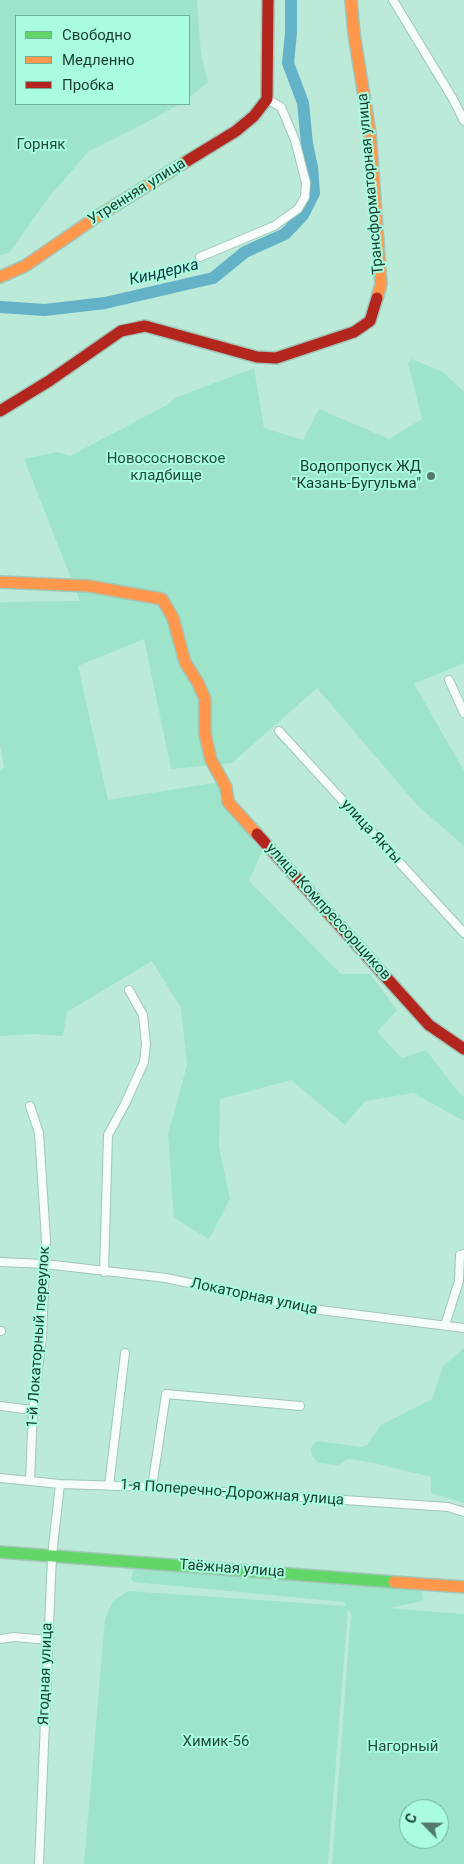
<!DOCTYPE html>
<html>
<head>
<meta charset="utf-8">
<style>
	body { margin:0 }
	#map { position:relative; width:464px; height:1864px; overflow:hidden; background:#bcead9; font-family:Roboto,sans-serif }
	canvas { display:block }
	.legend { position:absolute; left:15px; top:15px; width:175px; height:90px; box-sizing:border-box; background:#a9fdde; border:1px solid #70b099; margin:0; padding:6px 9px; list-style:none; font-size:15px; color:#1a3d31 }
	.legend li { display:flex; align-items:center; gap:10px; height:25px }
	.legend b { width:25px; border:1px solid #70b099 }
	.north { position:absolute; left:399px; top:1799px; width:50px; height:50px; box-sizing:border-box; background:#a9fdde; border:1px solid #70b099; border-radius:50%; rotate:293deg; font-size:14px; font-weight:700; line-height:20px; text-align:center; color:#1a3d31 }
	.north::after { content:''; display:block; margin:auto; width:18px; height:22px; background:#537a6c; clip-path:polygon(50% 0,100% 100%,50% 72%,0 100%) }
</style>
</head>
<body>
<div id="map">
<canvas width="464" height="1864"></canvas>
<ul class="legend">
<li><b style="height:6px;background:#63d668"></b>Свободно</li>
<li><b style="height:6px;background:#ff974d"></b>Медленно</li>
<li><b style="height:6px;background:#b3261e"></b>Пробка</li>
</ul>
<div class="north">С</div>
</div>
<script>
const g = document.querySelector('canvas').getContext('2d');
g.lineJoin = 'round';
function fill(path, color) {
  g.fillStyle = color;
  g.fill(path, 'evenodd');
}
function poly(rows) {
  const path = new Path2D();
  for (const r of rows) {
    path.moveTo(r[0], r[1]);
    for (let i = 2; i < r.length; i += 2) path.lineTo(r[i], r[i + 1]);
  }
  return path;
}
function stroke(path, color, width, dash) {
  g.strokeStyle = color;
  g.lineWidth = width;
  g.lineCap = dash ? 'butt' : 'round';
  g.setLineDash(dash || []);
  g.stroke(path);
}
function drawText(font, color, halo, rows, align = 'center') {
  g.font = font + ' Roboto,sans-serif';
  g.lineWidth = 4;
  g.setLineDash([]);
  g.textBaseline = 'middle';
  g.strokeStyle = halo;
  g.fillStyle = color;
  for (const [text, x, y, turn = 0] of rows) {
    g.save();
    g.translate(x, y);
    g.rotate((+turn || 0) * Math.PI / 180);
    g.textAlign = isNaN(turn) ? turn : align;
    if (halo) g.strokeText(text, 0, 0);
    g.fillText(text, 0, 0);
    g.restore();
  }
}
fill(poly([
	[0,0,197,0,201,54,208,82,189,98,189,16,16,16,16,104,180,104,140,126,88,152,49,197,9,253,0,255],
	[412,359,443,372,464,392,464,663,414,684,464,771,464,846,417,805,317,688,232,763,171,769,144,639,78,666,108,800,225,781,219,797,262,851,249,881,341,974,370,974,397,1010,377,1032,402,1058,426,1050,460,1094,464,1097,464,1121,413,1093,365,1101,345,1125,291,1080,220,1099,219,1147,230,1199,209,1239,174,1218,168,1135,187,1065,181,1008,152,961,67,1012,63,1036,35,1034,0,1036,0,770,4,767,0,745,0,602,80,601,24,459,58,452,70,456,167,405,175,398,254,368,264,428,303,440,319,409,389,439,422,419,408,363],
	[464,1348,464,1503,431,1493,431,1477,374,1463,348,1459,338,1465,318,1463,312,1456,311,1449,314,1443,318,1441,361,1447,367,1445,381,1425,432,1399,443,1366],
	[134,1568,422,1591,423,1601,389,1608,464,1614,464,1864,332,1864,351,1614,348,1609,328,1864,84,1864,105,1619,113,1601,128,1591,346,1606,344,1602,134,1582,131,1579],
	[409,1809,439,1809,439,1839,409,1839]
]), '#9de4ca');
stroke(poly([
	[0,307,45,310,105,303,213,278,245,252,285,234,303,215,314,193,312,167,307,144,303,103,288,63,291,33,291,0]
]), '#64b2c8', 12);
const street = poly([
	[393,0,453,99,464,121],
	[200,257,274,226,298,209,305,197,306,183,295,140,281,107,267,99],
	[449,680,464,713],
	[279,731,464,933],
	[0,1262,45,1264,166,1278,312,1309,464,1328],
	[104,1272,108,1135,125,1104,144,1062,146,1044,143,1015,129,990],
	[445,1325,459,1281,460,1255,464,1254],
	[0,1331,1,1331],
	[0,1406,33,1410],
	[0,1478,60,1484,152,1487,448,1507,464,1512],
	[30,1481,33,1410,42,1337,46,1240,39,1133,30,1106],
	[109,1486,125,1353],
	[152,1487,166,1394,300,1406],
	[0,1639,14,1637,48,1640],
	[39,1864,52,1556,60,1484]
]);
const fast = poly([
	[0,1552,394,1582]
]);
const slow = poly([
	[351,0,354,34,370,133,381,284,377,298],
	[0,277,25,266,98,216,187,161],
	[0,582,89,586,162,599,173,618,185,662,198,683,205,699,205,734,211,760,226,787,228,802,257,834],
	[394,1582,464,1587]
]);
const jam = poly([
	[187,161,236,131,254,116,267,99,268,0],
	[0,411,49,381,121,331,145,326,257,357,276,358,354,332,370,321,377,298],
	[257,834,429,1025,464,1049]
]);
stroke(street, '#a1c5b8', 10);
stroke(fast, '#a1c5b8', 14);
stroke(slow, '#a1c5b8', 14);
stroke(jam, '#a1c5b8', 14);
stroke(street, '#f5fcf9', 8);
stroke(fast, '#63d668', 11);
stroke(slow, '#ff974d', 11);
stroke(jam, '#b3261e', 11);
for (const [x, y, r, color] of [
	[431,476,5,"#537a6c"]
]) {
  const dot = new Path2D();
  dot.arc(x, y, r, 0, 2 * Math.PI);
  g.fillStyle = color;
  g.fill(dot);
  stroke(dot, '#a9fdde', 2);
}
drawText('15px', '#234c3e', '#a9fdde', [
	["Горняк",41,145],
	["Новососновское",166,459],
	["кладбище",166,476],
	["Химик-56",216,1742],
	["Нагорный",403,1747]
]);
drawText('15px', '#1a3d31', '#a9fdde', [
	["Трансформаторная улица",371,184,-95],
	["Утренняя улица",137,192,-32],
	["улица Якты",371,832,47],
	["улица Компрессорщиков",328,912,48],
	["Локаторная улица",254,1297,12],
	["1-й Локаторный переулок",39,1337,-86],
	["1-я Поперечно-Дорожная улица",232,1493,4],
	["Таёжная улица",232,1569,4],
	["Ягодная улица",46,1674,-88]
]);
drawText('15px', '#1a3d31', '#a9fdde', [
	["Водопропуск ЖД",421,467],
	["\"Казань-Бугульма\"",421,484]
], 'right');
drawText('italic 16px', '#0e3748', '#a9fdde', [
	["Киндерка",164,273,-13]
]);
</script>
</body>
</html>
